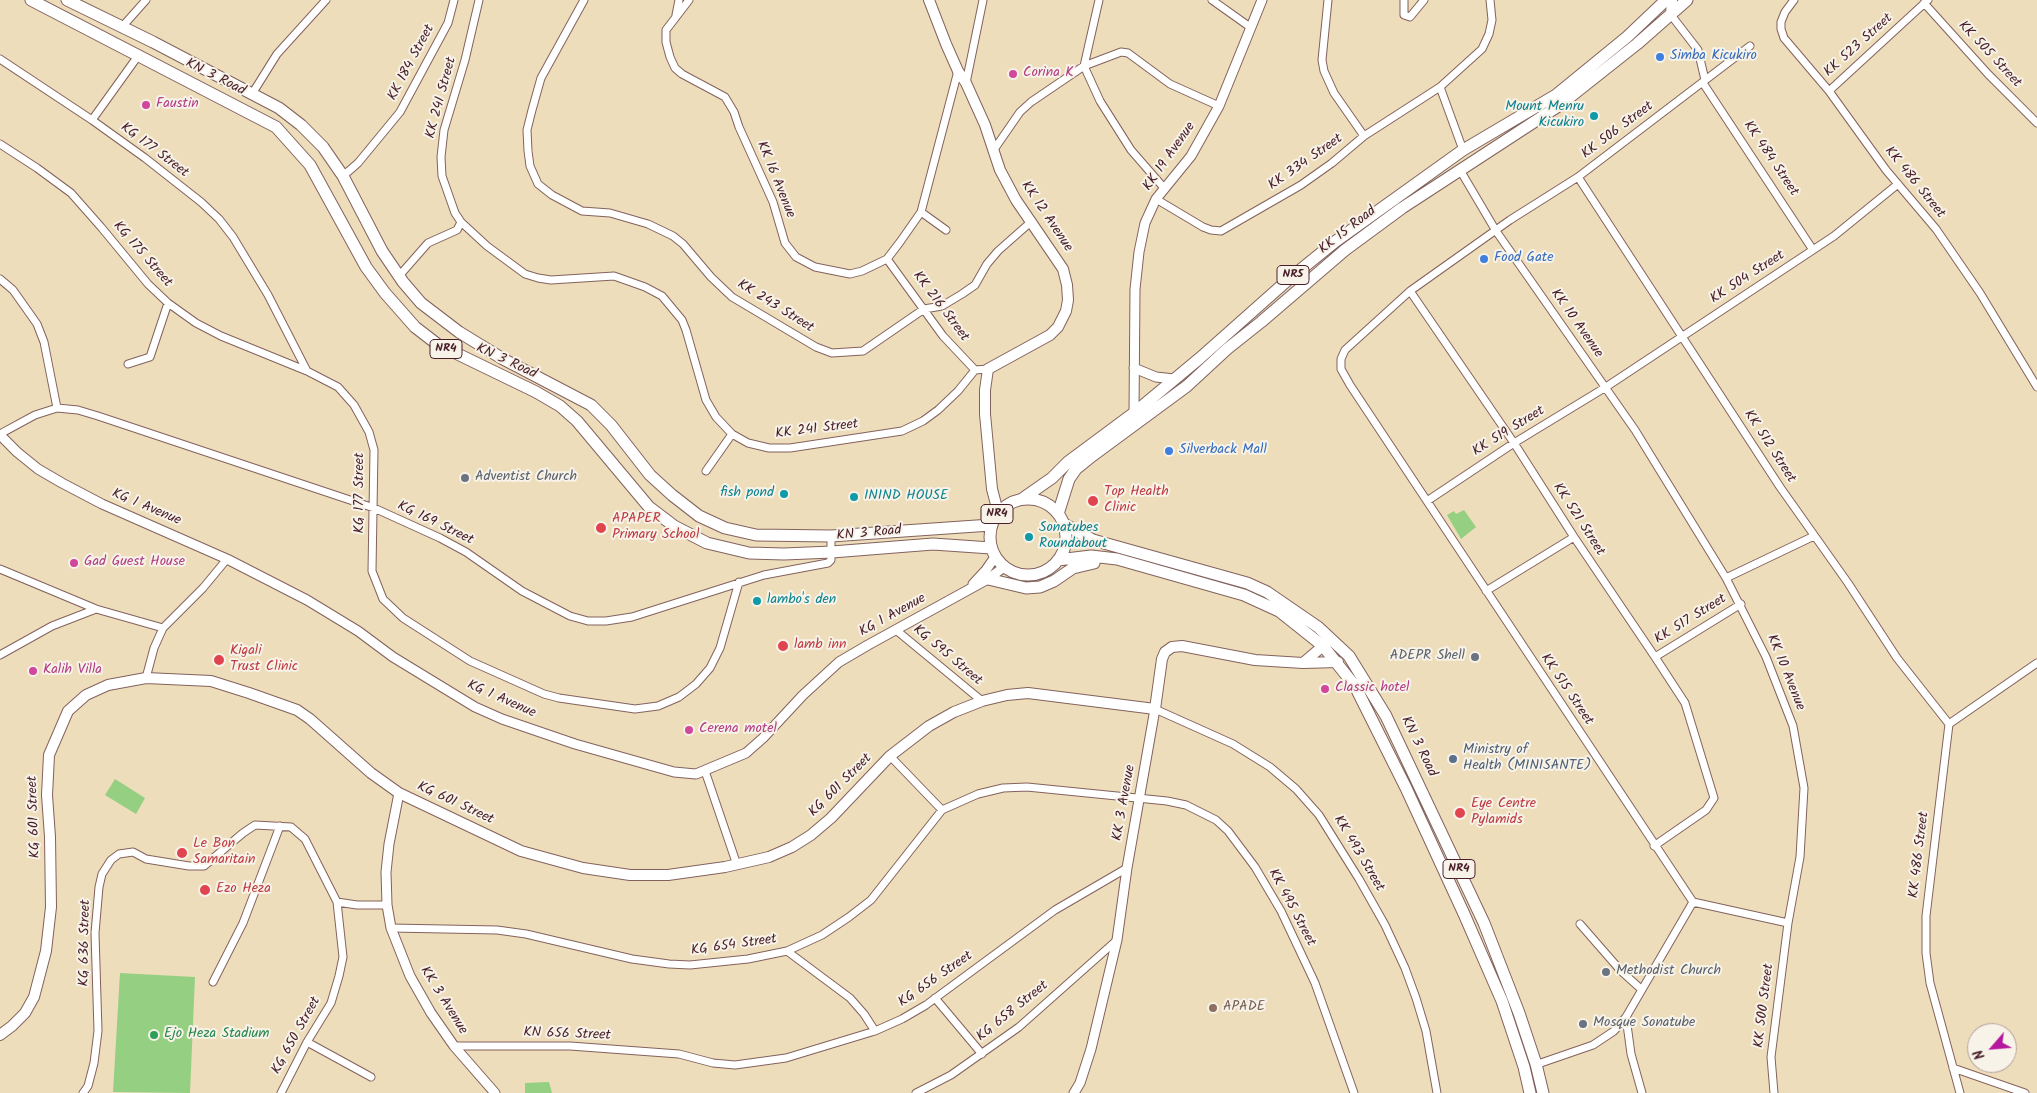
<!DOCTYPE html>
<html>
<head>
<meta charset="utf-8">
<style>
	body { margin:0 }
	#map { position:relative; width:2037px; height:1093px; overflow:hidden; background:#edb; font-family:Kalam,sans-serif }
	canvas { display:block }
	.north { position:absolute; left:1967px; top:1023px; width:50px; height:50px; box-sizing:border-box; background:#f7f3e8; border:1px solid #b29e9c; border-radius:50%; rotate:243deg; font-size:14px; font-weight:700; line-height:20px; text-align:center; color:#4a1f2b }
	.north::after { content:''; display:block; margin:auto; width:18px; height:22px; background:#b5179e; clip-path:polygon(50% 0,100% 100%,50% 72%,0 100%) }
</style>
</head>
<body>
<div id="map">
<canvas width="2037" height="1093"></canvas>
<div class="north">N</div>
</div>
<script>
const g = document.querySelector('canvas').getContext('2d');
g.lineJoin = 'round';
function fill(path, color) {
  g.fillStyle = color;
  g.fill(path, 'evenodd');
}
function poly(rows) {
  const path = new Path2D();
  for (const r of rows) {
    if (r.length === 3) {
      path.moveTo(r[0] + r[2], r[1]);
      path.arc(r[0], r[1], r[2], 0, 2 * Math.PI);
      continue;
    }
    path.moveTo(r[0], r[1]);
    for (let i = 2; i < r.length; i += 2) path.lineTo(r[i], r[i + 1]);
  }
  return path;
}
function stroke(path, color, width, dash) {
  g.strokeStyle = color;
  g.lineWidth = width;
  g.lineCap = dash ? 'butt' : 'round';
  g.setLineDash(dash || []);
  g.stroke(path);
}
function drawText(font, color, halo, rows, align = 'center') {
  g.font = font + ' Kalam,sans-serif';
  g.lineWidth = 4;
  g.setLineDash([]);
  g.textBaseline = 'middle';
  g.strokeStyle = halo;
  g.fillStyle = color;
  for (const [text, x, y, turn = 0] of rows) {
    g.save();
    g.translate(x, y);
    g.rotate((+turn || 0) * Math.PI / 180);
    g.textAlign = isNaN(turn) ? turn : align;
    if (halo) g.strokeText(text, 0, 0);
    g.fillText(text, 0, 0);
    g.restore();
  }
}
fill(poly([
	[1464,510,1476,527,1461,539,1447,515,1454,511,1456,514],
	[115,779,145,798,136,814,105,795],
	[120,973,195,977,190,1093,113,1092],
	[549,1082,552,1093,525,1093,525,1083]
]), '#95cf82');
const minor = poly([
	[479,0,465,60,444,130,441,157,442,176,455,213,461,222,487,246,525,274,538,278,551,280,614,276,645,287,662,296,682,320,686,330,706,400,716,417,732,434,748,443,769,448,790,448,902,431,923,421,938,410,958,391,975,370,988,369],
	[584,0,541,78,532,110,527,130,528,151,530,166,538,184,552,195,582,211,610,213,648,224,673,236,683,244,711,277,732,297,816,347,832,353,863,351,924,309,942,306,962,294,975,285,987,264,998,251,1032,221],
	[689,0,666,30,666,42,670,57,675,68,682,74,725,97,734,112,739,127,773,202,785,243,796,257,815,267,850,274,862,271,887,259,900,242,921,212,958,71],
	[1099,0,1084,66,1100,101,1131,150,1164,188],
	[1212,0,1250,27],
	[1328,0,1322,60,1324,71,1334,93,1364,136],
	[1404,0,1404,15,1410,17,1424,0],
	[1794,0,1785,12,1781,22,1781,29,1784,38,1829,91,1886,170,1936,229,1980,293,2037,387],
	[1924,3,1988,74,2037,123],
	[676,15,679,0],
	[1671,15,1698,50,1705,80],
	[122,27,146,0],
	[0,59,92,120,145,158,201,202,219,219,233,237,268,295,307,371,338,387,354,405,369,432,374,450,372,571,383,599,403,618,470,661,544,694,559,698,635,709,658,706,679,697,696,684,710,668,720,648,739,582],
	[966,83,983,0],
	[1703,83,1813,250],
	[1829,91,1928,0],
	[252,94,277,54,326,0],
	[92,120,138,56],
	[0,144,37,168,71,193,101,227,148,284,168,303,196,323,221,336,307,371],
	[1463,150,1440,87,1482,49,1489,34,1492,20,1490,0],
	[993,151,1020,112,1031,102,1084,66,1121,52,1128,53,1170,84,1219,106],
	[1460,170,1496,231,1635,430,1726,578,1766,657,1793,726,1804,788,1800,857,1788,923,1693,902,1626,1017,1614,1031,1593,1045,1535,1065],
	[343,176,358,163,400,112,448,23,454,0],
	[1578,177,1780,487,1848,583,1897,658,1949,724],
	[1156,199,1203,227,1211,230,1221,231,1301,185,1332,163,1364,136,1440,87],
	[921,212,946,230],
	[887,259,943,336,975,370],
	[399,276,428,243,457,230,461,222],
	[0,279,13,290,37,324,44,342,57,408],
	[1410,291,1345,350,1341,359,1341,369,1350,385,1693,902],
	[128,364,150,357,168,303],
	[0,434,35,415,57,408,78,410,98,416,374,508,440,538,466,552,522,591,570,616,588,621,606,621,632,617,764,575,828,563,831,560,831,536],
	[706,471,732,434],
	[1427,501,1514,443,1606,387,1834,236,1898,184],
	[0,569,96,609],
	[1726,578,1814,536],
	[1486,591,1574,537],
	[896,630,982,701],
	[0,655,52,626,96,609,163,628],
	[1655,657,1741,604],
	[146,678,154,648,163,628,203,588,227,559],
	[1155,709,1233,744,1270,767,1296,789,1319,815,1359,879,1385,925,1405,968,1416,998,1426,1031,1437,1093],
	[890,756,942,810],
	[705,771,737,865],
	[1654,846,1706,810,1714,798,1685,703,1655,657,1574,537,1514,443,1410,291,1510,220,1578,177,1750,46],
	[1580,924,1621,971,1641,989],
	[391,928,497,930,526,934,632,959,669,964,690,965,748,959,787,951,822,935,849,917,871,900,942,810,978,794,1003,788,1027,787,1167,801,1186,805,1216,820,1228,831,1255,867,1281,911,1315,983,1354,1093],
	[787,951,850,998,864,1014,875,1031],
	[213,982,243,923,280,826],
	[935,998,982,1054],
	[1626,1017,1631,1054,1642,1093],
	[307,1042,371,1077],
	[454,1046,570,1046,679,1054,713,1063,735,1065,786,1058,875,1031,902,1019,926,1005,1055,910,1127,868],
	[1953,1068,2025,1093],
	[83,1093,88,1086,94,1063,98,1031,95,933,99,887,102,874,111,860,119,854,133,852,146,859,189,866,204,866,243,833,255,825,291,827,305,839,337,902,357,905,387,905],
	[281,1093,307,1042,331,1003,339,976,343,957,337,902],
	[916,1093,951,1075,1019,1027,1117,940],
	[1774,1093,1771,1057,1788,923],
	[1960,1093,1930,983,1926,953,1926,916,1949,724,2037,663]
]);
const tertiary = poly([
	[1134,368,1156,377,1174,379],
	[1134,413,1135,289,1139,252,1145,223,1156,199,1191,156,1219,106,1262,0],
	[0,435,17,452,38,469,62,483,102,504,227,559,307,600,358,631,393,657,475,707,502,719,575,744,674,772,696,774,746,753,763,738,803,695,839,662,868,645,988,579,1004,567],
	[973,584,986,570,995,557],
	[399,793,389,844,386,872,387,905,391,928,410,976,431,1013,454,1046,495,1093],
	[1074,1093,1080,1083,1091,1049,1117,940,1127,868,1155,709]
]);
const secondary = poly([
	[929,0,946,44,958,71,966,83,985,125,1000,170,1016,200,1063,269,1067,285,1068,300,1066,311,1058,327,1050,335,988,369,985,390,985,414,992,489,998,512],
	[1671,15,1672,0],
	[1303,663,1323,646],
	[0,1035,12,1026,25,1013,34,997,46,951,51,907,50,837,47,795,49,755,68,711,86,695,108,685,146,678,211,681,249,693,297,710,310,719,371,773,399,793,521,851,583,868,630,875,668,875,725,867,769,857,792,847,811,835,831,818,890,756,929,726,954,712,982,701,1007,695,1028,693,1155,709,1162,659,1165,652,1172,647,1182,646,1255,660,1303,663,1338,662]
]);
const trunk = poly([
	[31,0,276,127,310,165,366,267,385,293,415,327,437,344,536,392,560,406,577,421,649,507,674,526,707,543,749,553,784,554,832,552,933,544,991,548],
	[67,0,153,42,279,108,301,125,323,147,343,176,382,251,403,282,421,303,459,332,503,359,591,405,611,425,650,475,672,495,699,516,725,528,756,535,831,536,991,525],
	[1022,499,1052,478,1068,462,1134,413,1200,358,1289,279,1336,241,1463,150,1556,95,1627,37,1666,0],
	[1028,537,38],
	[1058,514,1069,479,1076,469,1092,456,1187,386,1227,349,1261,322,1345,250,1402,208,1560,105,1637,44,1687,0],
	[1064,524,1093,540,1247,583,1267,592,1318,627,1349,656,1386,716,1484,923,1519,1013,1536,1064,1543,1093],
	[1058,560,1091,556,1117,559,1244,595,1279,611,1323,646,1355,686,1406,788,1464,914,1502,1001,1524,1067,1530,1093],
	[988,579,1026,588,1040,587,1054,581,1073,568,1094,563]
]);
stroke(minor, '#83625d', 9);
stroke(tertiary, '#83625d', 11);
stroke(secondary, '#83625d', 12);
stroke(trunk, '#83625d', 13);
stroke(minor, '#fff', 7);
stroke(tertiary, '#fff', 9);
stroke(secondary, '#fff', 10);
stroke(trunk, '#fff', 11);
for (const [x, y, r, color] of [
	[1660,57,5,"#3f7fe0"],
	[1013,74,5,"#d1479c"],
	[146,105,5,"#d1479c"],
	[1594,116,5,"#0f9aa8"],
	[1484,259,5,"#3f7fe0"],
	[1169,451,5,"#3f7fe0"],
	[465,478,5,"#6b7280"],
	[784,494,5,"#0f9aa8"],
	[854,497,5,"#0f9aa8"],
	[1093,501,6,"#e0444e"],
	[601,528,6,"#e0444e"],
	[1029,537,5,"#0f9aa8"],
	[74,563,5,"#d1479c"],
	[757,601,5,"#0f9aa8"],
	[783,646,6,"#e0444e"],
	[1475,657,5,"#6b7280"],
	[219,660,6,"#e0444e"],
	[33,671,5,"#d1479c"],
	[1325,689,5,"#d1479c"],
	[689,730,5,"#d1479c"],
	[1453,759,5,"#5c6f8a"],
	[1460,813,6,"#e0444e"],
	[182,853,6,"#e0444e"],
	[205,890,6,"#e0444e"],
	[1606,972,5,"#6b7280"],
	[1213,1008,5,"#8d6e63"],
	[1583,1024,5,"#6b7280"],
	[154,1035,5,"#2e9e5b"]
]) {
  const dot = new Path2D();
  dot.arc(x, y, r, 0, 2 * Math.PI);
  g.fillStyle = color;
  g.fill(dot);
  stroke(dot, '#f7f3e8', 2);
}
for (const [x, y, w] of [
	[1293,275,32],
	[446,349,32],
	[997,514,32],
	[1459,869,32]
]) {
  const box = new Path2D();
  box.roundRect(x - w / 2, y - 9.5, w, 19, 4);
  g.fillStyle = '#f7f3e8';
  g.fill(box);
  stroke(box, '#4a1f2b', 1);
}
drawText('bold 12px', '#4a1f2b', null, [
	["NR5",1293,275],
	["NR4",446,349],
	["NR4",997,514],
	["NR4",1459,869]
]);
drawText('14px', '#4a1f2b', '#f7f3e8', [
	["KK 523 Street",1859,46,-42],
	["KK 505 Street",1989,55,47],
	["KK 184 Street",412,63,-62],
	["KN 3 Road",215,78,27],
	["KK 241 Street",442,98,-75],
	["KK 506 Street",1618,131,-37],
	["KG 177 Street",154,151,37],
	["KK 19 Avenue",1170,157,-55],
	["KK 484 Street",1770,159,56],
	["KK 334 Street",1306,163,-35],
	["KK 16 Avenue",775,180,68],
	["KK 486 Street",1914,183,51],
	["KK 12 Avenue",1046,217,56],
	["KK 15 Road",1348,231,-38],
	["KG 175 Street",142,255,49],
	["KK 504 Street",1748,278,-33],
	["KK 243 Street",775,307,32],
	["KK 216 Street",940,307,53],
	["KK 10 Avenue",1576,324,55],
	["KN 3 Road",506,362,25],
	["KK 241 Street",817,430,-7],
	["KK 519 Street",1509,432,-32],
	["KK 512 Street",1769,447,57],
	["KG 177 Street",361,493,-90],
	["KG 1 Avenue",146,508,23],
	["KK 521 Street",1578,520,57],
	["KG 169 Street",435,524,26],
	["KN 3 Road",869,534,-5],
	["KG 1 Avenue",893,616,-29],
	["KK 517 Street",1691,620,-32],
	["KG 595 Street",947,656,40],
	["KK 10 Avenue",1785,673,68],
	["KK 515 Street",1566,690,56],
	["KG 1 Avenue",501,700,24],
	["KN 3 Road",1418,747,64],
	["KG 601 Street",841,786,-45],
	["KK 3 Avenue",1125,803,-80],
	["KG 601 Street",455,804,25],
	["KG 601 Street",35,817,-92],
	["KK 493 Street",1358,854,59],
	["KK 486 Street",1920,855,-83],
	["KK 495 Street",1291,908,62],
	["KG 636 Street",86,943,-89],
	["KG 654 Street",734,946,-8],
	["KG 656 Street",936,980,-35],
	["KK 3 Avenue",443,1001,58],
	["KK 500 Street",1765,1006,-83],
	["KG 658 Street",1013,1012,-39],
	["KN 656 Street",567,1035,2],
	["KG 650 Street",297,1036,-61]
]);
drawText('14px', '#366cbe', '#f7f3e8', [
	["Simba Kicukiro",1670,57],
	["Food Gate",1494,259],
	["Silverback Mall",1179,451]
], 'left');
drawText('14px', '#b23c85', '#f7f3e8', [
	["Corina K",1023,74],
	["Faustin",156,105],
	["Gad Guest House",84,563],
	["Kalih Villa",43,671],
	["Classic hotel",1335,689],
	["Cerena motel",699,730]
], 'left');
drawText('14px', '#0d838f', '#f7f3e8', [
	["Mount Menru",1584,108,"right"],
	["Kicukiro",1584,124,"right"],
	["fish pond",774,494,"right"],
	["ININD HOUSE",864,497],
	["Sonatubes",1039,529],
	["Roundabout",1039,545],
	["lambo's den",767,601]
], 'left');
drawText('14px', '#5b616d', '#f7f3e8', [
	["Adventist Church",475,478],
	["ADEPR Shell",1465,657,"right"],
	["Methodist Church",1616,972],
	["Mosque Sonatube",1593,1024]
], 'left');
drawText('14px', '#be3a42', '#f7f3e8', [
	["Top Health",1104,493],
	["Clinic",1104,509],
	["APAPER",612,520],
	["Primary School",612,536],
	["lamb inn",794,646],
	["Kigali",230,652],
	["Trust Clinic",230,668],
	["Eye Centre",1471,805],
	["Pylamids",1471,821],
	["Le Bon",193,845],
	["Samaritain",193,861],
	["Ezo Heza",216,890]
], 'left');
drawText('14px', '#4e5e75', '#f7f3e8', [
	["Ministry of",1463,751],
	["Health (MINISANTE)",1463,767]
], 'left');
drawText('14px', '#785e54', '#f7f3e8', [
	["APADE",1223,1008]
], 'left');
drawText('14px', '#27864d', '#f7f3e8', [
	["Ejo Heza Stadium",164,1035]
], 'left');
</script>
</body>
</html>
